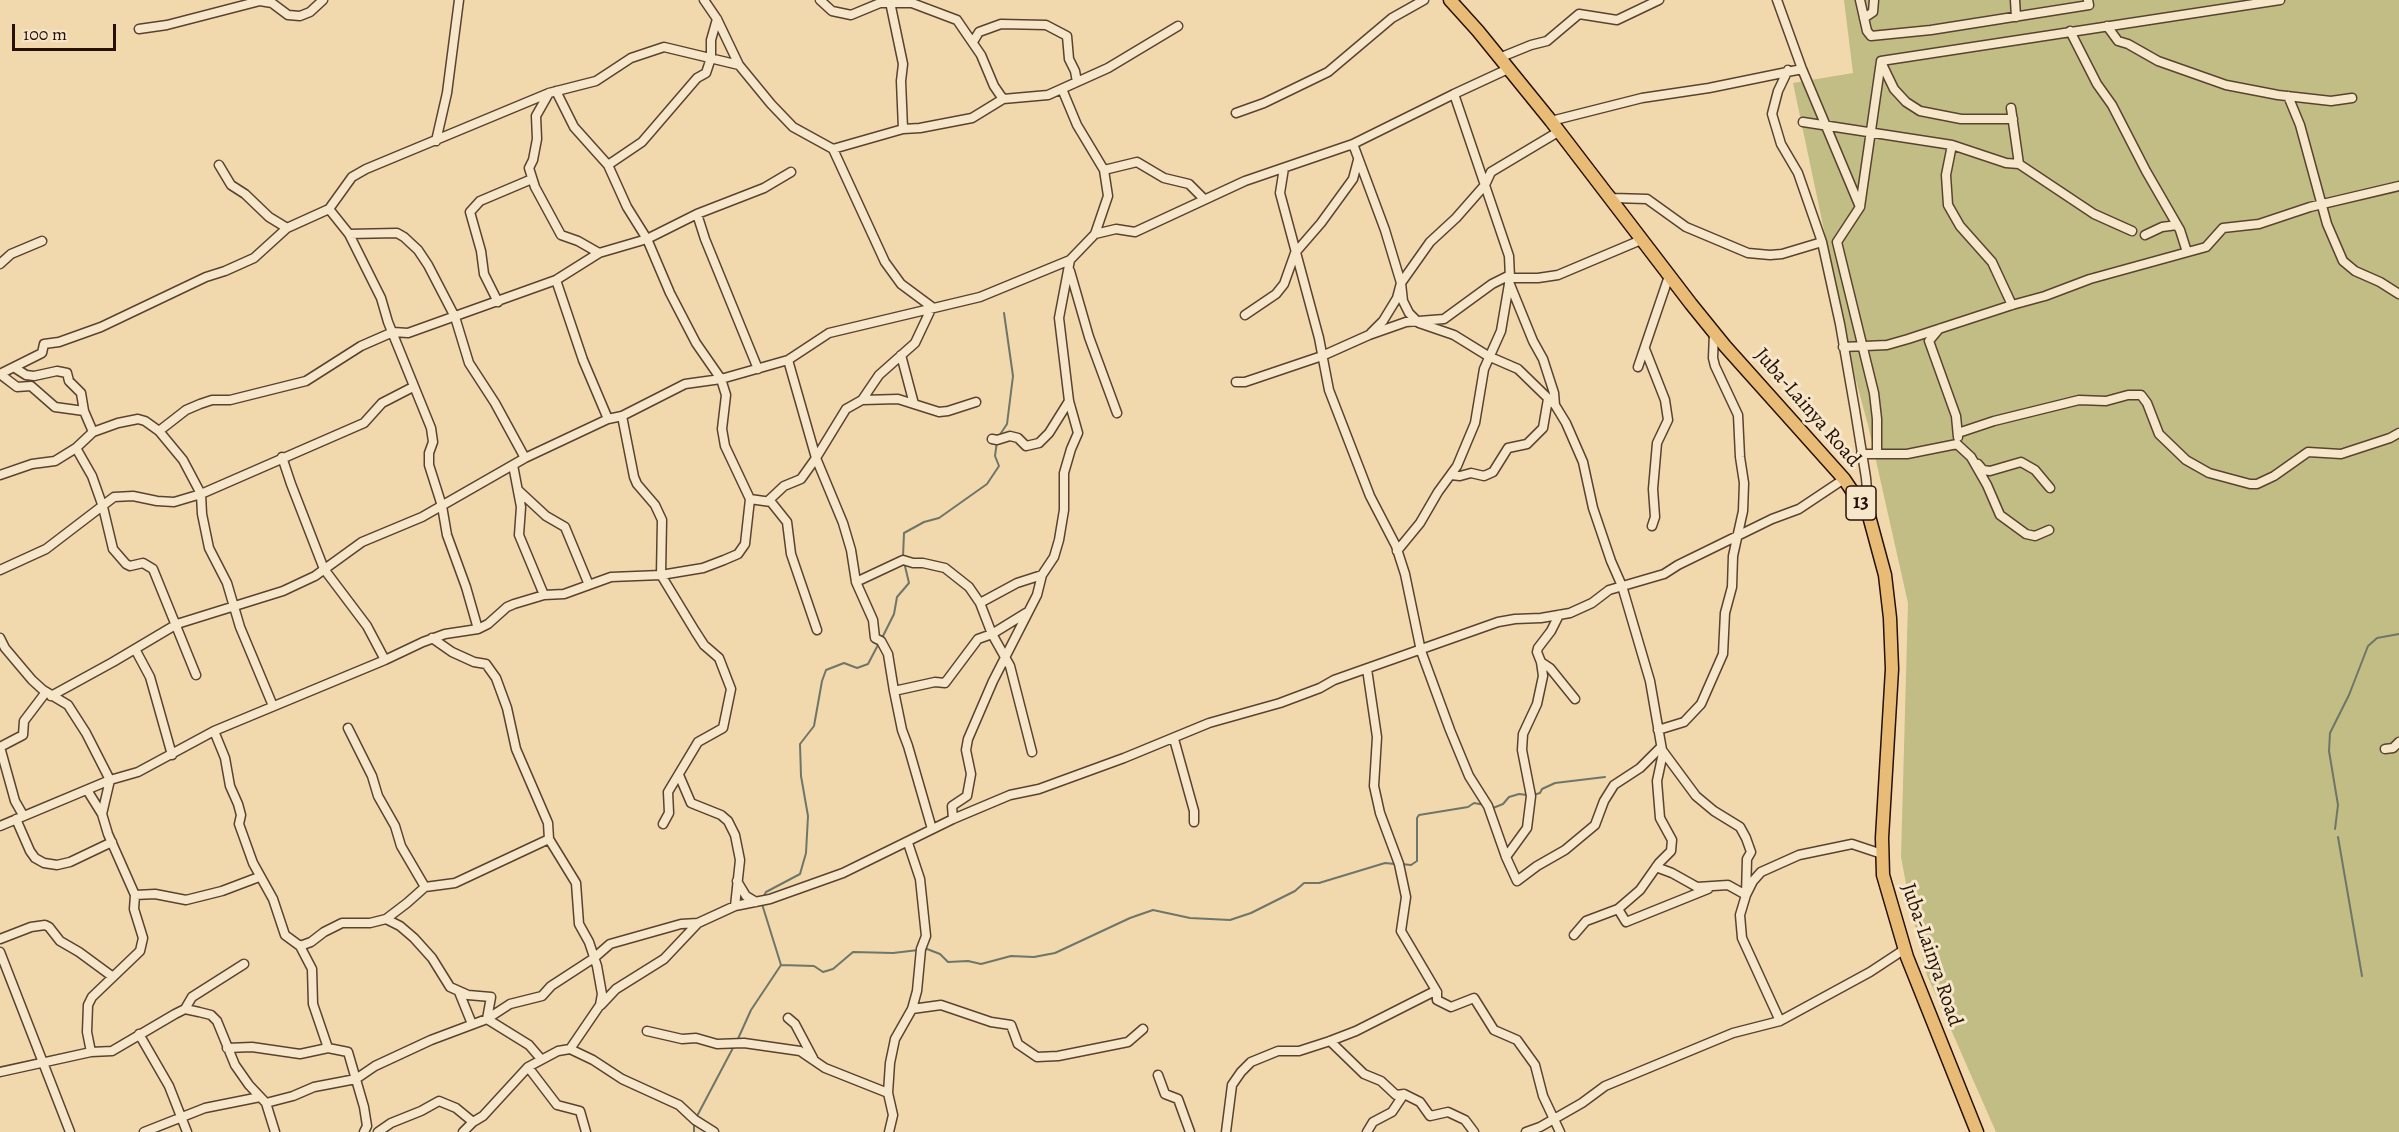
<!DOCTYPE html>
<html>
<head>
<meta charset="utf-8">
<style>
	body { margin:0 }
	#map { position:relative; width:2399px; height:1132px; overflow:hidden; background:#f1d9ad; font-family:Alegreya,serif }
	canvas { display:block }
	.scale { position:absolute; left:12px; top:24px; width:104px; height:27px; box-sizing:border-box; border:3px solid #271007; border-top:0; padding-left:8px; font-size:18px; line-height:21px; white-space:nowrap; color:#271007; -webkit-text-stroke:4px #f6e6ca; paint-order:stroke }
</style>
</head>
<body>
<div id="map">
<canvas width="2399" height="1132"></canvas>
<div class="scale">100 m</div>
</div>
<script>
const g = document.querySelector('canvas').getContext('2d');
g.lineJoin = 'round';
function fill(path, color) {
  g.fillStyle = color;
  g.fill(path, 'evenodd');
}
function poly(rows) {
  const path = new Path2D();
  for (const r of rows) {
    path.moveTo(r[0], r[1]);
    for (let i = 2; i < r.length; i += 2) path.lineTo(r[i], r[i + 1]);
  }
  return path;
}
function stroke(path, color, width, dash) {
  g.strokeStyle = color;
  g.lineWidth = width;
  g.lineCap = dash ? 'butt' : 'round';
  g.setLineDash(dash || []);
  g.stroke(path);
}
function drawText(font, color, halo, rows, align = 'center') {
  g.font = font + ' Alegreya,serif';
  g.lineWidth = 6;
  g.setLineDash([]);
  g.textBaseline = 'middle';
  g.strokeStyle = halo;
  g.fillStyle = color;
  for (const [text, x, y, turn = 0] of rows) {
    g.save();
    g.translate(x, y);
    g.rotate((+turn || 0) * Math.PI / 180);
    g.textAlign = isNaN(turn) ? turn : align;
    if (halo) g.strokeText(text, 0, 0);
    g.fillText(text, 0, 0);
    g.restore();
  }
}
fill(poly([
	[1844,0,2399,0,2399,1132,1996,1132,1927,975,1910,905,1901,857,1908,603,1868,425,1855,377,1793,83,1853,73]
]), '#c1bd85');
stroke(poly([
	[999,436,1007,424,1013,376,1004,313],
	[903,557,904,533,924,522,939,518,987,484,999,466,995,456,997,441],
	[882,638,894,614,897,597,909,583,904,562],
	[1533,795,1540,793,1542,789,1555,783,1605,777],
	[1493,808,1503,804,1509,797,1519,794,1527,795],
	[2335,829,2338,805,2329,751,2330,733,2349,695,2368,646,2377,638,2399,634],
	[2338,837,2362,976],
	[1401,864,1411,865,1417,861,1417,818,1419,815,1468,807,1474,803,1485,805],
	[762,899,766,892,800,874,806,853,808,816,801,776,800,744,814,726,822,681,826,670,844,663,857,668,868,664,879,643],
	[762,904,781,965],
	[737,1041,751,1010,781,965,814,966,823,972,833,969,853,952,893,953,927,949,940,954,948,962,968,961,981,964,1011,956,1034,957,1055,953,1130,918,1153,910,1190,918,1230,920,1251,913,1295,891,1304,883,1319,883,1385,863,1395,864],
	[696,1118,734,1046],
	[694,1123,694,1132]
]), '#6d7669', 2);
const street = poly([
	[704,0,717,19,739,65],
	[820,0,832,11,851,15,880,3,912,3,957,20,981,55,994,86,1003,99],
	[1777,0,1802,69],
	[1860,0,1867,31,1871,36,1931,30,2089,5,2088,0],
	[2015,0,2016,17],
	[890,2,903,64,901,81,903,129],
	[1864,18,1873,12,1874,0],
	[2107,26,2118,41,2128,44,2158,61,2226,85,2278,95,2331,101,2352,98],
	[139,29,167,25,260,1,272,3,288,15,300,16,310,12,323,0],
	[2070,31,2097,84,2112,105,2146,171,2180,230,2187,252],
	[973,42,979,32,1001,24,1046,25,1067,36,1069,59,1075,71,1077,82],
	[1499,58,1531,45,1547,41,1579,14,1617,20,1659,0],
	[1881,62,1894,89,1906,102,1920,111,1961,119,2013,119],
	[1788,70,1778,91,1772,114,1781,144,1798,173,1822,242,1840,324,1855,410,1866,478,1869,515],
	[556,91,574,127,608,165,627,207,647,239,670,293,696,343,721,379,726,395,722,429,725,446,750,499,771,502,787,522,791,554,817,630],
	[549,93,536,116,537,139,533,160,529,168,535,187,561,235,578,241,599,253],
	[2288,96,2300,125,2327,224,2343,261,2355,271,2380,282,2399,294],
	[2011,108,2019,164],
	[1236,113,1264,103,1328,72,1392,18,1424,0],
	[1551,121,1642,98,1709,88,1802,69,1860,207,1881,61,2280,0],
	[1803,122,1952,145,2006,163,2019,164,2094,214,2132,231],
	[436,141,447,93,459,0],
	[1353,144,1385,230,1401,283,1403,301,1409,313,1419,323,1454,335,1488,356,1518,369,1555,405,1566,423,1583,462,1593,508,1611,561,1622,586,1650,681,1662,750,1696,796,1714,811,1740,827,1746,838,1751,852,1747,859,1746,895,1740,915,1742,938,1780,1021],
	[1952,145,1946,175,1948,205,1960,226,1992,262,2012,305],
	[833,149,885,262,901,284,932,307,915,343,879,375,862,400],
	[219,165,231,185,245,194,269,217,287,228],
	[608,165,642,142,697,78,706,73,711,58,711,40,717,19],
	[1284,168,1280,193,1319,338,1329,390,1370,496,1396,546,1405,574,1421,651,1450,730,1469,776,1488,806,1506,857,1517,881,1537,866,1565,850,1595,825,1604,801,1614,785,1640,768,1661,747],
	[1104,170,1137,162,1164,178,1189,184,1204,199],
	[1609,194,1613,198,1647,199,1686,227,1748,253,1770,255,1782,254,1822,242],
	[1860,207,1837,242,1874,393,1877,419,1877,454],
	[329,209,349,234,381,298,388,322,431,428,433,442,429,453,429,465,442,506,447,535,466,587,478,629],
	[697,214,705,239,758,369],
	[349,234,397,233,404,237,418,250,428,265,455,317,469,363,495,403,525,458],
	[1095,234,1116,229,1135,232,1245,181,1353,144,1454,94],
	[2145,235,2162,227,2177,225],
	[0,264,11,254,42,241],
	[1070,271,1089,337,1117,413],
	[1510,278,1538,278,1558,275,1641,240],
	[556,280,583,360,608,419],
	[1509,282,1533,341,1543,359,1554,393,1555,405],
	[498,302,484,274,481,251,470,212,480,201,532,179],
	[1245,315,1276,294,1284,284,1295,253,1321,223,1353,179,1358,160],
	[1939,329,1929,341,1956,416,1958,437],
	[1371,333,1383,321,1397,298,1401,283,1430,242,1456,218,1485,185,1491,172,1558,132],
	[1843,347,1887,345,1908,339,2012,305,2045,296,2090,279,2206,247,2223,228,2259,224,2310,207,2399,186],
	[1645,349,1665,400,1668,420,1657,443,1653,489,1655,517,1652,526],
	[901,355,914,404],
	[1638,367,1669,276],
	[15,368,26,375,34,376,57,371,67,373,69,381,81,393,84,411,93,432,76,448,92,476,103,507,113,549,126,564,130,566,143,563,153,569,196,675],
	[0,374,42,353,44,344,59,342,101,327,206,277,225,271,254,258,287,228,329,209,352,177,366,169,549,93,596,81,631,58,664,47,739,65,771,104,793,127,833,149,903,129,920,128,972,118,1003,99,1048,95,1108,68,1178,26],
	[0,374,17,387,31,386,55,407,84,411],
	[1236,382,1245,382,1322,356,1369,335,1406,322,1444,319,1492,284,1510,275],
	[622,416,634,477,637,484,655,505,662,520,661,575,695,631,704,645,719,658,731,689,723,728,698,742,668,792,669,813,663,824],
	[159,431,186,410,200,404,212,400,230,400,306,381,361,346,393,332,408,333,556,280,599,253,647,239,697,214,764,188,791,172],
	[93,432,118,423,138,419,145,421,159,431,183,460,201,494,202,514,209,548,227,583,240,627,273,706],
	[1958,433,1994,421,2079,400,2106,401,2128,395,2141,395,2147,403,2159,434,2186,460,2209,473,2250,484,2257,484,2274,476,2308,452,2341,454,2390,438,2399,433],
	[992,439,997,440,1010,436,1018,438,1026,446,1039,443,1049,433,1069,401],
	[1861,454,1907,454,1957,444,1971,457,1987,485,2000,515,2026,534,2035,536,2049,530],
	[282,457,291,484,324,569,367,626,385,660],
	[1978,464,1983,470,1990,471,2021,462,2035,470,2050,488],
	[513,465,521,507,519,535,544,595],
	[0,475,32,464,55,461,76,448],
	[1451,475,1460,476,1471,473,1484,476,1493,472,1508,448,1527,444,1543,428,1548,399],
	[518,490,546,516,565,527,589,585],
	[768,501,784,486,801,479,816,458,788,360],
	[1397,551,1420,523,1438,492,1457,466,1475,423,1484,369,1501,331,1510,278,1509,256,1454,94,1508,69],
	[0,570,46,549,114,497,133,496,157,501,174,502,201,494,364,423,382,403,413,387],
	[856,582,903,560,913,563,923,563,945,568,969,587,980,603,1017,583,1042,575],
	[980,603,992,634,1010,666,1032,752],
	[0,638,5,648,32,680,43,690,68,705,86,733,110,780,102,814,108,834,135,895,134,909,143,938,140,951,92,997,88,1005,87,1032,91,1052],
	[135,649,150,677,172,755],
	[1541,662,1550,668,1575,699],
	[1367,669,1377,737,1374,786,1380,813,1399,864,1406,897,1401,931,1437,992],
	[894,691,888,654,881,641,875,638,873,620,856,582,851,550,843,523,816,458,846,409,862,400,898,399,939,412,948,411,976,402],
	[51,696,113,662,177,624,283,591,315,576,362,542,422,517,525,458,608,419,622,416,685,384,721,379,788,360,829,333,980,297,1070,260,1095,234,1108,196,1104,170,1077,125,1062,89],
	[348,728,372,776,378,796,395,826,401,846,425,887],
	[1658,730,1684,722,1701,704,1723,654,1725,613,1732,587,1733,556,1743,511,1744,483,1740,457,1738,415,1715,366,1713,358,1714,333],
	[214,731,225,758,230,786,238,804,241,815,239,824,253,863,273,899,285,935,300,946,312,969,313,1004,328,1048],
	[1174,739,1194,811,1194,822],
	[2385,749,2393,748,2399,742],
	[679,775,691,803,721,815,728,821,735,835,740,860,735,906],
	[87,790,102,814],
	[23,815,15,801,0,747,23,735,24,721,46,692],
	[16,819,30,851,35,858,44,863,57,865,70,862,112,842],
	[953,819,952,806,967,796,971,774,966,750,968,739,993,681,1037,595,1042,575,1054,557,1059,540,1064,510,1064,473,1071,449,1078,433,1069,401,1059,318,1070,260],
	[0,826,110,780,138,772,214,731,385,660,423,642,445,634,478,629,488,624,507,607,514,604,544,595,564,594,611,577,661,575,703,568,724,560,738,554,745,544,750,499],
	[932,829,908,746,902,730,894,691,935,682,945,683,978,639,992,634,1026,613],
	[1506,857,1527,828,1531,796,1522,750,1523,734,1537,704,1543,676,1541,662,1537,652,1538,648,1551,631,1559,615],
	[1656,867,1672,873,1697,887,1728,885,1746,895,1753,881,1761,872,1799,855,1852,844,1882,854],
	[737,881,746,896,756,902],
	[135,895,155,894,186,900,222,891,259,877],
	[1618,909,1626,922,1708,889],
	[386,919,407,903,425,887,455,883,549,839],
	[1574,935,1586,921,1618,909,1640,890,1659,863,1671,851,1672,840,1660,818,1657,781,1663,753],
	[0,939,31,927,45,925,49,927,60,941,79,952,113,977],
	[300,946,311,942,324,932,342,923,370,923,386,919,400,926,414,938,432,958,450,987,468,995,491,997,487,1019,529,1045,541,1059],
	[0,952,70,1132],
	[459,992,472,1024],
	[601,1005,616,989,664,959,698,923],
	[185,1009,192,997,244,964],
	[912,1009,941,1005,991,1022,1011,1025,1018,1044,1037,1057,1058,1056,1128,1042,1143,1029],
	[788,1018,795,1024,813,1058],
	[647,1031,682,1039,696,1038,717,1044,744,1043,800,1051,825,1068,888,1093],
	[139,1034,169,1086,187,1132],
	[1330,1041,1364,1074,1381,1081,1396,1095,1404,1094,1420,1102,1430,1116,1448,1112,1465,1120,1474,1132],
	[227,1048,252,1047,300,1054,328,1048,348,1052,364,1107,367,1126,364,1132],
	[570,1049,593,1060,622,1079,679,1105,695,1120,714,1132],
	[528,1067,557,1105,580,1111,586,1132],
	[0,1072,91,1052,112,1051,175,1014,185,1009,199,1012,211,1015,217,1021,235,1065,249,1085,266,1103,275,1132],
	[1158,1075,1165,1094,1178,1099,1190,1132],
	[266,1103,293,1096,314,1087,356,1079,375,1066,431,1040,487,1019,510,1004,542,996,551,986,594,958,610,944,681,924,698,923,735,906,770,899,843,873,953,819,1010,795,1039,789,1124,758,1209,723,1280,703,1320,688,1334,680,1498,622,1515,619,1541,618,1570,613,1592,603,1609,590,1664,574,1678,565,1772,519,1799,509,1844,479],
	[144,1132,205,1108,260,1097],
	[378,1132,391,1123,421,1111,439,1101,456,1108,473,1122,483,1116,528,1067,558,1051,570,1049,600,1005,602,994,597,966,589,942,579,924,576,883,549,839,548,823,516,749,507,708,496,678,486,664,474,662,452,652,432,638],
	[463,1132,473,1122],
	[889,1132,893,1115,888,1093,890,1063,895,1039,912,1009,917,991,921,949,926,936,920,879,908,843],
	[1226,1132,1232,1085,1241,1072,1251,1062,1278,1051,1299,1051,1330,1041,1356,1031,1431,993,1437,992,1437,1000,1451,1007,1474,998,1494,1030,1517,1040,1535,1065,1543,1096,1560,1132],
	[1367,1132,1373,1122,1392,1112,1404,1094],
	[1526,1132,1540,1127,1582,1103,1605,1086,1733,1033,1780,1021,1870,972,1905,949]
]);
const primary = poly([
	[1450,0,1478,31,1551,121,1691,304,1725,346,1844,479,1869,516,1885,575,1890,618,1892,669,1882,838,1883,875,1907,957,1977,1132]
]);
stroke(street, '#5a4230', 11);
stroke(primary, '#271007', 15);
stroke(street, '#f6e6ca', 8);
stroke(primary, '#e8bc76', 12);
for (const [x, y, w] of [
	[1861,503,30]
]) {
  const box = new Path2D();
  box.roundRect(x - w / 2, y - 17, w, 34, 4.5);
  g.fillStyle = '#f6e6ca';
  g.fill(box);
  stroke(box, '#271007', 1.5);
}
drawText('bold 20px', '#271007', null, [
	["13",1861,503]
]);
drawText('21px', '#271007', '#f6e6ca', [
	["Juba-Lainya Road",1807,408,49],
	["Juba-Lainya Road",1931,955,71]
]);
</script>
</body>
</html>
